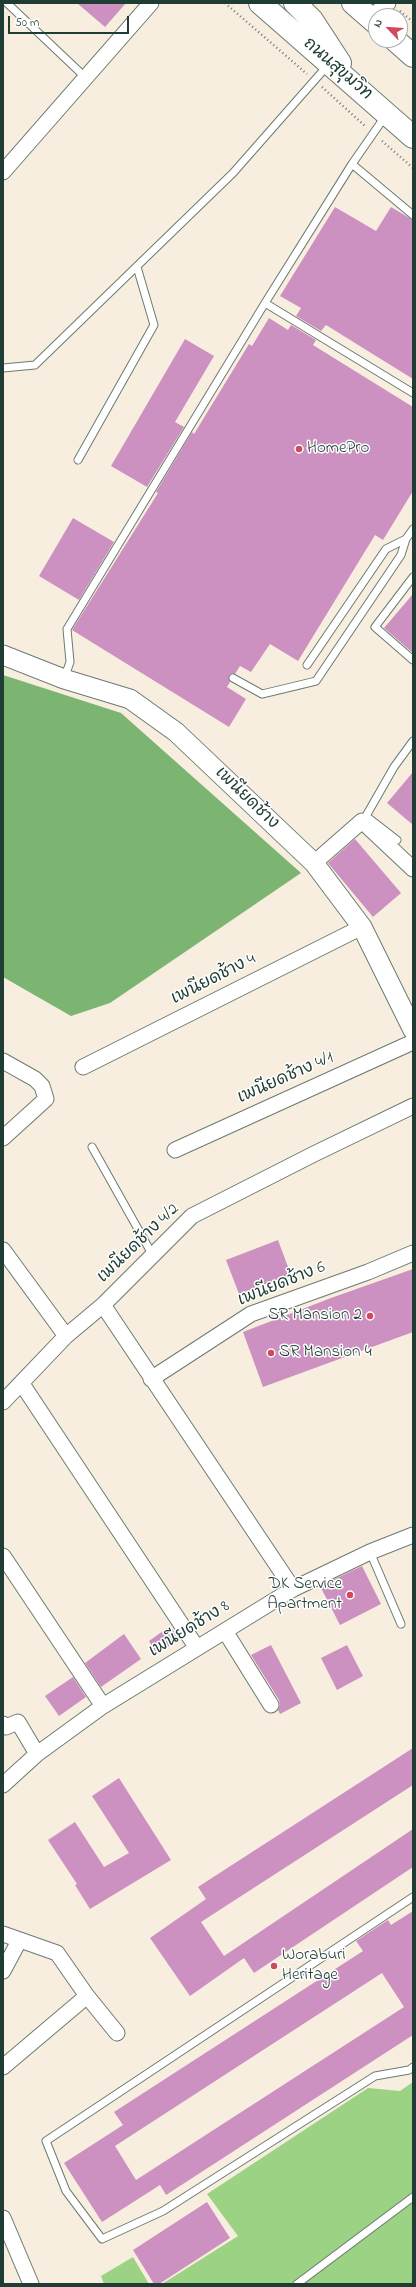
<!DOCTYPE html>
<html>
<head>
<meta charset="utf-8">
<style>
	body { margin:0 }
	#map { position:relative; width:416px; height:2287px; overflow:hidden; background:#f8eedf; font-family:"Indie Flower",sans-serif }
	canvas { display:block }
	.frame { position:absolute; inset:0; border:4px solid #1f3d34; pointer-events:none }
	.north { position:absolute; left:368px; top:8px; width:40px; height:40px; box-sizing:border-box; background:#fff; border:1px solid #a5b1ae; border-radius:50%; rotate:295deg; font-size:11px; font-weight:700; line-height:16px; text-align:center; color:#1f3d34 }
	.north::after { content:''; display:block; margin:auto; width:14px; height:18px; background:#d1495b; clip-path:polygon(50% 0,100% 100%,50% 72%,0 100%) }
	.scale { position:absolute; left:8px; top:16px; width:121px; height:18px; box-sizing:border-box; border:2px solid #1f3d34; border-top:0; padding-left:5px; font-size:12px; line-height:14px; white-space:nowrap; color:#1f3d34; -webkit-text-stroke:3px #fff; paint-order:stroke }
</style>
</head>
<body>
<div id="map">
<canvas width="416" height="2287"></canvas>
<div class="frame"></div>
<div class="north">N</div>
<div class="scale">50 m</div>
</div>
<script>
const g = document.querySelector('canvas').getContext('2d');
g.lineJoin = 'round';
function fill(path, color) {
  g.fillStyle = color;
  g.fill(path, 'evenodd');
}
function poly(rows) {
  const path = new Path2D();
  for (const r of rows) {
    path.moveTo(r[0], r[1]);
    for (let i = 2; i < r.length; i += 2) path.lineTo(r[i], r[i + 1]);
  }
  return path;
}
function stroke(path, color, width, dash) {
  g.strokeStyle = color;
  g.lineWidth = width;
  g.lineCap = dash ? 'butt' : 'round';
  g.setLineDash(dash || []);
  g.stroke(path);
}
function drawText(font, color, halo, rows, align = 'center') {
  g.font = font + ' "Indie Flower","Playpen Sans Thai",sans-serif';
  g.lineWidth = 3;
  g.setLineDash([]);
  g.textBaseline = 'middle';
  g.strokeStyle = halo;
  g.fillStyle = color;
  for (const [text, x, y, turn = 0] of rows) {
    g.save();
    g.translate(x, y);
    g.rotate((+turn || 0) * Math.PI / 180);
    g.textAlign = isNaN(turn) ? turn : align;
    if (halo) g.strokeText(text, 0, 0);
    g.fillText(text, 0, 0);
    g.restore();
  }
}
fill(poly([
	[413,2082,413,2284,162,2284,238,2236,207,2194,368,2088,400,2091],
	[133,2257,149,2284,104,2284,101,2276]
]), '#9bd283');
fill(poly([
	[3,675,121,713,301,873,110,1003,71,1016,3,977]
]), '#7cb471');
fill(poly([
	[77,3,126,3,105,27],
	[335,207,376,231,391,207,413,220,413,379,326,325,321,331,296,316,301,308,280,296],
	[269,318,288,330,291,325,316,340,313,345,413,407,413,491,383,540,375,535,298,661,270,644,251,672,240,666,235,674,229,675,230,682,227,687,246,699,229,727,72,630,158,493,156,492,192,432,194,434,249,344,252,346],
	[185,339,214,356,175,422,184,427,147,487,111,466],
	[73,518,114,542,79,600,39,576],
	[413,594,413,653,384,628],
	[413,772,413,825,387,803],
	[355,839,401,893,373,917,328,863],
	[278,1240,291,1275,239,1294,226,1260],
	[413,1269,413,1332,263,1387,243,1332,331,1298],
	[362,1566,381,1604,340,1625,320,1586],
	[170,1626,179,1639,157,1654,149,1641],
	[124,1634,141,1659,101,1687,85,1663],
	[271,1645,301,1703,280,1714,278,1710,280,1705,279,1700,251,1655],
	[347,1645,363,1676,337,1690,321,1658],
	[73,1677,86,1697,59,1716,45,1696],
	[413,1748,413,1785,201,1922,224,1956,413,1829,413,1867,254,1973,244,1958,190,1996,150,1938,206,1899,198,1887],
	[119,1778,171,1860,90,1909,75,1885,77,1884,48,1840,75,1822,104,1867,129,1853,92,1796],
	[413,1911,413,2035,166,2195,160,2185,102,2222,64,2163,123,2125,114,2112,363,1951,356,1941,388,1920,391,1925],
	[382,1973,404,2007,136,2180,115,2146],
	[207,2202,230,2238,159,2284,154,2284,133,2250]
]), '#cc91c0');
const service = poly([
	[7,3,85,77],
	[352,164,413,215],
	[265,303,413,393],
	[3,368,35,365,233,173,328,65],
	[78,460,154,325,137,267],
	[413,577,375,627,413,660],
	[307,665,386,549,406,539],
	[233,678,262,694,316,681,401,555,406,539,413,529],
	[64,679,70,662,67,629,265,303,352,164,386,115],
	[397,840,366,816,394,767,413,741],
	[92,1147,152,1254],
	[370,1552,401,1624],
	[413,1897,46,2141,66,2191,102,2239,163,2211,375,2076,409,2070,413,2067],
	[297,2284,413,2197]
]);
const minor = poly([
	[370,18,388,3],
	[3,172,151,3],
	[314,863,362,821,413,869],
	[3,1061,35,1079,42,1086,46,1099,3,1138],
	[83,1067,362,927],
	[175,1150,413,1042],
	[3,1250,66,1336],
	[103,1305,293,1589],
	[151,1379,251,1314,368,1272,413,1253],
	[22,1384,197,1648],
	[3,1402,66,1336,103,1305,192,1216,314,1154,413,1106],
	[3,1556,103,1706],
	[225,1631,271,1705],
	[3,1724,6,1727,18,1722,37,1754],
	[3,1785,37,1754,103,1706,293,1589,370,1552,413,1535],
	[3,1934,57,1953,87,1996,117,2033],
	[3,1971,19,1941],
	[3,2067,87,1996],
	[3,2218,31,2284]
]);
const tertiary = poly([
	[3,655,64,679,130,699,176,732,314,863,362,927,413,1030]
]);
const trunk = poly([
	[260,3,413,137],
	[295,3,312,20,340,63],
	[353,3,376,23],
	[395,40,413,56]
]);
stroke(service, '#6b7b70', 9);
stroke(minor, '#6b7b70', 17);
stroke(tertiary, '#6b7b70', 21);
stroke(trunk, '#6b7b70', 24);
stroke(poly([
	[225,3,307,74],
	[400,11,413,22],
	[322,87,365,126],
	[382,141,413,168]
]), '#6b7b70', 2.5, [1, 3]);
stroke(service, '#fff', 7);
stroke(minor, '#fff', 15);
stroke(tertiary, '#fff', 19);
stroke(trunk, '#fff', 22);
for (const [x, y, r, color] of [
	[299,449,4,"#d1495b"],
	[370,1316,4,"#d1495b"],
	[271,1353,4,"#d1495b"],
	[350,1595,4,"#d1495b"],
	[274,1966,4,"#d1495b"]
]) {
  const dot = new Path2D();
  dot.arc(x, y, r, 0, 2 * Math.PI);
  g.fillStyle = color;
  g.fill(dot);
  stroke(dot, '#fff', 1.5);
}
drawText('17px', '#1f3d34', '#fff', [
	["ถนนสุขุมวิท",337,70,41],
	["เพนียดช้าง",246,799,44],
	["เพนียดช้าง 4",214,980,-27],
	["เพนียดช้าง 4/1",286,1079,-24],
	["เพนียดช้าง 4/2",139,1244,-44],
	["เพนียดช้าง 6",282,1285,-22],
	["เพนียดช้าง 8",190,1630,-32]
]);
drawText('17px', '#1f3d34', '#fff', [
	["HomePro",307,449],
	["SR Mansion 2",362,1316,"right"],
	["SR Mansion 4",279,1353],
	["DK Service",342,1585,"right"],
	["Apartment",342,1605,"right"],
	["Woraburi",282,1956],
	["Heritage",282,1976]
], 'left');
</script>
</body>
</html>
